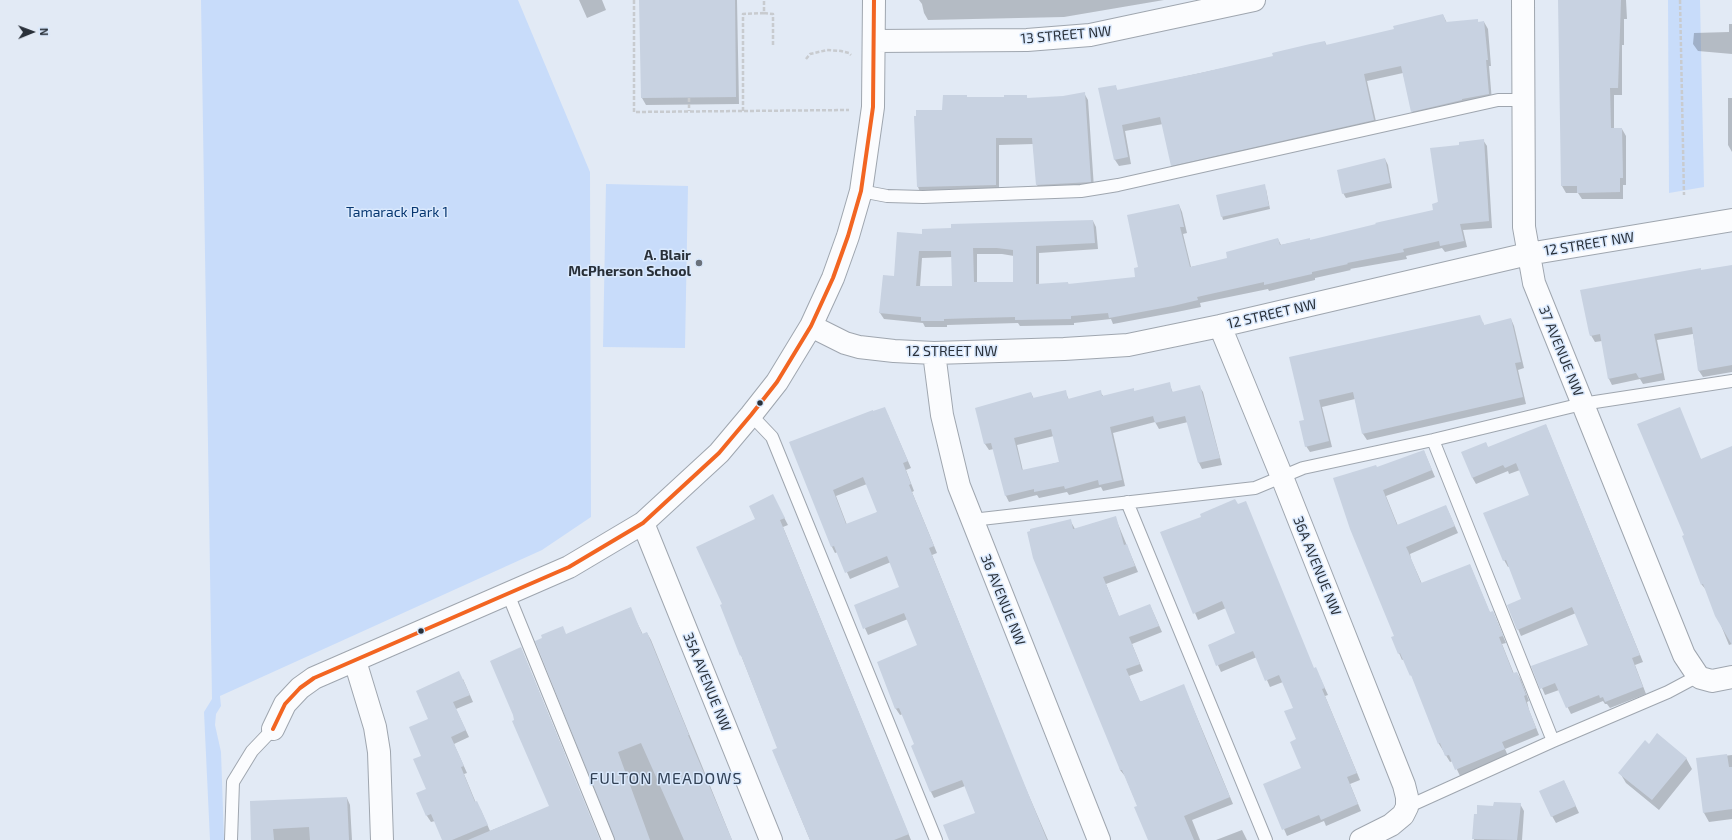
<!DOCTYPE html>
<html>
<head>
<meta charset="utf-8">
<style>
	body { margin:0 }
	#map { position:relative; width:1732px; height:840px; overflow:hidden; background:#e2eaf5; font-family:"Exo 2",sans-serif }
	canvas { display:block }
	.north { position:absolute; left:12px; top:12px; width:40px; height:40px; -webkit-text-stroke:3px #dae9fd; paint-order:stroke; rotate:89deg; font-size:11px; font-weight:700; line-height:16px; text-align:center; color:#293039 }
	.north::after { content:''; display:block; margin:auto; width:14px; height:18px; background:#293039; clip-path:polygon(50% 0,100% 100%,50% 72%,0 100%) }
</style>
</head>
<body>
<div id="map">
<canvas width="1732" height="840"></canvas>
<div class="north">N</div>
</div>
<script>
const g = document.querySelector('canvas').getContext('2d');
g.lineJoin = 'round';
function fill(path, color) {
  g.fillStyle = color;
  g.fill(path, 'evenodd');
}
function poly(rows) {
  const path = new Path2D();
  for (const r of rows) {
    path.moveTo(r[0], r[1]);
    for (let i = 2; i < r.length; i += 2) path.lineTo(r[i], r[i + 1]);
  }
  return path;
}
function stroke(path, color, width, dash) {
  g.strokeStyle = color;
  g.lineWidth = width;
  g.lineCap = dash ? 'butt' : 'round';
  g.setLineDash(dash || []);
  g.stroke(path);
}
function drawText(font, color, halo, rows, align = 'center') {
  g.font = font + ' "Exo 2",sans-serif';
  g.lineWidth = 3;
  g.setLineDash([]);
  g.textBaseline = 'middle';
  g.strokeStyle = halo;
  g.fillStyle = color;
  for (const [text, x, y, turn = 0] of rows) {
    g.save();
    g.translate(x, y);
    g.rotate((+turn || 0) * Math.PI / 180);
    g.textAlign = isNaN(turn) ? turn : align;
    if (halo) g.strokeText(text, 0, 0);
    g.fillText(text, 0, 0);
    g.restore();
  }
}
fill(poly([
	[201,0,518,0,590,172,591,517,542,550,220,696,221,706,216,714,215,725,221,752,224,840,210,840,204,712,212,699],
	[1668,0,1700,0,1704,187,1669,193],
	[606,184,688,186,685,348,603,347]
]), '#c8dcfa');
fill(poly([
	[579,0,602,0,606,10,587,18],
	[640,0,737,0,739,104,646,105,642,98],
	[919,0,1164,0,1064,17,928,20,924,13,922,4],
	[1559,0,1626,0,1627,19,1624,19,1624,45,1622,45,1622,95,1614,95,1614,129,1622,129,1626,136,1626,185,1623,185,1623,199,1582,199,1578,193,1566,193,1562,186],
	[1732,0,1732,54,1698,51,1693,44,1694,33,1729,32,1729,24,1732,24],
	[1443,15,1447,23,1477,20,1479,23,1484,22,1488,29,1491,66,1489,66,1492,101,1416,118,1412,111,1403,73,1367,81,1377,126,1175,172,1172,165,1163,124,1125,131,1131,164,1119,166,1115,160,1115,86,1118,91,1274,57,1325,42,1327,46,1395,30],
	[1084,93,1088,100,1094,188,1041,191,1037,185,1033,144,999,145,999,191,921,194,918,187,915,117,943,111,968,98,1005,98,1026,96,1028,99,1064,97],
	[1728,98,1732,98,1732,152,1728,145],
	[1483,140,1487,146,1492,228,1463,230,1467,247,1445,252,1442,248,1406,256,1407,259,1350,269,1351,270,1315,278,1315,280,1269,291,1268,289,1200,303,1201,307,1177,312,1113,324,1111,319,1074,323,1074,325,1020,326,1018,323,947,325,947,327,925,327,923,323,884,319,880,313,895,277,924,235,1093,221,1096,227,1098,249,1039,253,1039,285,1068,283,1069,285,1137,278,1140,268,1179,205,1182,212,1187,233,1183,234,1191,267,1228,259,1278,239,1281,245,1309,239,1310,241,1434,211,1461,146],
	[977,254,1002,254,1014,256,1014,283,977,283],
	[952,257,953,287,920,287,922,258],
	[1385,159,1388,165,1392,188,1346,198,1343,193],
	[1266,189,1270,209,1223,220,1222,216],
	[1732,266,1732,372,1703,377,1699,371,1693,334,1657,340,1665,380,1643,384,1640,379,1612,385,1609,379,1602,341,1595,342,1589,332,1701,271],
	[1511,319,1514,326,1524,368,1518,370,1526,404,1367,440,1363,434,1355,399,1322,407,1332,447,1310,452,1306,446,1305,421,1291,358,1483,322,1484,326],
	[1169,383,1173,393,1199,386,1203,392,1222,465,1202,469,1199,463,1188,422,1159,429,1155,422,1113,433,1125,486,1103,491,1101,487,1069,495,1067,492,1039,498,1037,495,1009,502,1006,496,994,449,989,450,985,444,976,409,1031,393,1034,399,1065,391,1069,400,1100,392,1104,397,1133,389,1135,392],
	[1054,436,1060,462,1023,471,1017,445],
	[1679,408,1701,460,1732,447,1732,644,1729,645,1707,591,1702,585,1684,536,1685,536],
	[888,415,911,468,906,470,914,491,912,492,937,553,932,555,1020,775,1048,840,950,840,976,813,965,786,934,798,931,792,916,745,903,714,900,715,896,709,878,663,918,646,908,619,868,635,855,606,901,587,891,562,850,579,838,552,835,553,832,547,790,442],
	[867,484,878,512,847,525,836,496],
	[1546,425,1643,662,1635,665,1646,694,1610,708,1607,704,1605,704,1603,701,1571,714,1559,690,1545,695,1533,667,1589,645,1576,613,1521,636,1518,629,1523,599,1510,566,1508,567,1504,560,1530,495,1520,470,1509,474,1508,471,1476,484,1472,477,1486,443,1488,448],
	[1424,451,1435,477,1386,496,1398,526,1446,506,1458,533,1410,554,1411,559,1422,584,1470,565,1490,613,1493,612,1496,619,1506,643,1502,644,1514,674,1517,673,1521,680,1529,701,1527,702,1529,710,1539,735,1505,749,1508,756,1460,776,1453,761,1450,762,1439,744,1415,683,1404,659,1402,660,1399,653,1377,468],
	[776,502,788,525,783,527,911,840,810,840,773,751,778,749,741,655,723,604,757,519],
	[1115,517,1138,572,1106,584,1119,617,1150,605,1162,632,1132,644,1143,671,1129,676,1140,702,1184,686,1233,804,1192,820,1200,840,1149,840,1138,807,1125,776,1120,770,1070,520,1075,529],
	[1161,532,1314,669,1316,669,1328,695,1325,696,1360,780,1350,784,1361,811,1326,826,1324,821,1287,836,1265,785,1302,769,1297,740,1294,708,1283,682,1270,687,1257,657,1221,672,1209,645,1236,634,1226,608,1198,620],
	[630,608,643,635,647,633,651,640,732,840,626,840,567,635],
	[521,648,565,755,562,756,590,840,443,840,435,821,431,822,427,816,428,790,423,756,429,719,463,679,473,702,456,709,469,737,454,744,467,773,464,774,476,803,481,810,490,831,551,806,515,720],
	[1649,745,1686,758,1692,769,1659,810,1626,783,1620,773],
	[1732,755,1732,819,1709,822,1704,813,1697,759],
	[1564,781,1579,813,1556,823,1552,816],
	[347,798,350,805,352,840,251,840,251,802],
	[1520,804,1524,811,1522,840,1474,840,1475,815,1494,807],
	[1242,830,1247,840,1216,840]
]), '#0003');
fill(poly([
	[639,0,735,0,736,97,641,98],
	[1558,0,1621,0,1618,88,1610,88,1611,128,1622,128,1623,178,1620,178,1620,192,1577,193,1577,186,1561,186],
	[1443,14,1446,22,1478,19,1478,22,1484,21,1488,60,1486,60,1489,94,1462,99,1462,100,1411,112,1401,66,1364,74,1374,120,1171,166,1160,117,1122,125,1128,157,1114,160,1098,88,1116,85,1117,90,1200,73,1273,56,1272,53,1310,44,1325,41,1326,45,1394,29,1393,26],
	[1085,92,1091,182,1036,185,1032,138,996,138,996,185,917,187,914,116,916,116,916,110,942,110,943,95,967,95,967,97,1004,97,1004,95,1027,95,1027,98,1063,96],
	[1484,139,1489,221,1460,224,1464,241,1440,246,1439,241,1403,249,1404,252,1347,263,1348,264,1312,272,1312,274,1264,285,1264,282,1197,297,1198,300,1173,306,1109,318,1108,313,1071,316,1071,319,1015,320,1015,317,975,318,944,319,944,321,921,321,921,317,879,313,883,275,894,276,897,232,922,234,922,229,951,228,951,224,1093,220,1095,243,1036,246,1036,284,1068,282,1068,284,1135,277,1134,268,1138,267,1127,215,1179,204,1184,227,1180,227,1190,267,1227,258,1226,252,1278,238,1280,245,1310,238,1310,240,1376,224,1375,223,1433,210,1432,204,1438,202,1430,148,1459,145,1459,142],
	[973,248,997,248,1013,250,1013,282,974,282],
	[919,251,951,251,952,286,916,286],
	[1385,158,1390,183,1342,194,1337,170],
	[1265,184,1269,206,1221,217,1216,195],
	[1732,265,1732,365,1698,371,1692,327,1654,334,1662,373,1639,378,1636,373,1608,379,1600,334,1590,336,1589,333,1580,290,1701,268,1701,270],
	[1480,315,1484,325,1511,318,1521,362,1515,363,1523,397,1362,434,1353,392,1319,400,1329,441,1305,447,1299,421,1304,420,1289,357],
	[1170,382,1172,392,1200,385,1220,458,1198,463,1185,416,1155,423,1153,416,1110,427,1122,480,1099,485,1098,480,1065,489,1064,486,1034,492,1034,489,1005,496,991,443,984,444,975,408,1031,392,1033,398,1066,390,1068,399,1101,390,1102,396,1134,388,1134,391],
	[1051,429,1059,462,1022,470,1014,438],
	[885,407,908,461,903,463,911,484,909,485,934,546,929,548,1047,840,949,840,943,825,975,813,962,780,930,792,911,746,914,744,899,708,895,709,877,662,917,645,904,613,863,629,854,605,899,587,887,556,845,573,834,546,831,547,789,442,873,410,873,411],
	[863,477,877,512,846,524,833,490],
	[1680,407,1701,459,1732,446,1732,645,1715,616,1703,584,1701,585,1682,536,1684,535,1637,424],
	[1546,424,1640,655,1632,658,1643,687,1605,702,1603,697,1600,698,1599,695,1566,708,1555,683,1540,689,1531,666,1588,645,1572,607,1517,630,1507,605,1521,599,1506,560,1503,561,1483,513,1529,495,1516,463,1505,468,1503,465,1472,478,1461,452,1486,442,1488,447],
	[1424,450,1432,470,1383,490,1397,525,1446,505,1455,526,1406,547,1408,551,1421,583,1470,564,1490,612,1493,611,1503,636,1499,637,1513,673,1517,672,1526,695,1524,696,1526,702,1536,728,1502,742,1505,749,1455,770,1449,755,1445,756,1440,743,1438,744,1411,675,1410,676,1400,653,1398,654,1391,637,1394,636,1350,529,1333,478,1376,465,1377,467],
	[773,494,785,518,780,520,909,834,894,840,810,840,772,750,777,748,741,655,740,656,720,605,722,604,696,547,755,519,749,506],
	[1235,499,1238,504,1246,501,1314,668,1316,667,1325,688,1322,689,1357,773,1347,777,1358,804,1321,820,1319,815,1282,830,1263,784,1301,768,1290,742,1296,739,1284,711,1293,708,1279,675,1265,681,1253,651,1216,666,1208,645,1235,633,1222,601,1193,614,1160,532,1201,517,1200,514],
	[1116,516,1124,545,1127,544,1135,566,1103,577,1119,616,1150,604,1159,626,1129,637,1140,664,1126,669,1140,701,1142,701,1184,684,1209,748,1230,797,1184,816,1194,840,1148,840,1134,807,1137,806,1122,770,1120,770,1033,558,1027,532,1030,531,1030,529,1071,519,1073,529],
	[631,607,642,634,647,632,689,735,688,735,732,840,684,840,641,743,618,752,650,840,615,840,535,641,542,638,541,635,563,626,566,634],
	[521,647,600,840,468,840,549,806,512,721,514,720,513,715,490,661],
	[459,671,470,695,453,702,466,730,451,737,464,766,461,767,475,802,477,801,488,825,452,840,442,840,431,814,426,816,416,793,426,789,413,759,421,756,409,727,428,719,416,691],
	[1657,733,1687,758,1652,800,1618,773,1645,740,1649,744],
	[1727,754,1729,767,1732,767,1732,809,1703,813,1696,758],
	[1564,780,1576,806,1551,817,1539,791],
	[347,797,349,840,310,840,309,827,273,829,274,840,251,840,250,801],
	[1494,802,1521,803,1517,840,1472,839,1474,814,1477,814,1477,805,1493,806]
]), '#c8d2e1');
const service = poly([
	[861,191,887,196,923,197,1081,191,1118,185,1498,100,1523,100],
	[751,415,772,437,936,840],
	[1433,440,1553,741],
	[1127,502,1266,840],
	[972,520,1255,488,1303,468,1433,440,1582,404,1732,381],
	[508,594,608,840],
	[1407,807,1553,741,1668,692,1698,676],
	[231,840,233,782,252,751,273,729]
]);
const minor = poly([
	[1523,0,1524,227,1534,283,1684,655,1698,676,1701,678,1712,681,1732,677],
	[875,41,1027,40,1090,35,1254,0],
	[811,326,845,343,859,347,894,351,934,353,1064,349,1128,345,1220,326,1528,254,1732,220],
	[1220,326,1282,477,1404,785,1407,797,1407,807,1403,815,1391,825,1361,840],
	[934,353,942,415,959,486,1099,840],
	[643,523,771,840],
	[355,661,375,727,379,752,382,840],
	[273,729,285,704,300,688,314,678,569,567,643,523,719,453,751,415,777,382,811,326,833,278,848,236,861,191,873,107,874,0]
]);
stroke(service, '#9fa6af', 14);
stroke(minor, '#9fa6af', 24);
stroke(poly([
	[634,0,634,112,849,110],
	[1680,0,1684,195],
	[764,13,773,14,773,46],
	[806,59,810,54,827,50,841,51,849,53,851,55],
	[689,98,689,111],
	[743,111,743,14,764,13,764,0]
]), '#c8cbcf', 2.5, [4, 2]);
stroke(service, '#fbfcfe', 12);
stroke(minor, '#fbfcfe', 22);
stroke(poly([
	[273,729,285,704,300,688,314,678,569,567,643,523,719,453,751,415,777,382,811,326,833,278,848,236,861,191,873,107,874,0]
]), '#f26522', 4);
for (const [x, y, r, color] of [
	[699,263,4,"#6a717b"],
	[760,403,3.5,"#293039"],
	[421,631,3.5,"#293039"]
]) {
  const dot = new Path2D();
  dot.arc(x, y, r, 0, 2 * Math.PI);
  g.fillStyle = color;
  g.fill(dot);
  stroke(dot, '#dae9fd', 1.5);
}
drawText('14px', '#293039', '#dae9fd', [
	["13 STREET NW",1066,35,-5],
	["12 STREET NW",1589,244,-9],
	["12 STREET NW",1272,314,-13],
	["12 STREET NW",952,351],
	["37 AVENUE NW",1561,351,68],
	["36A AVENUE NW",1317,566,68],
	["36 AVENUE NW",1003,600,68],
	["35A AVENUE NW",707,682,68]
]);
drawText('14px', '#073771', '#dae9fd', [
	["Tamarack Park 1",397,212]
]);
drawText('bold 14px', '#293039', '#dae9fd', [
	["A. Blair",691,255],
	["McPherson School",691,271]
], 'right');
g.letterSpacing = '1px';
drawText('16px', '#324155', '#dae9fd', [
	["FULTON MEADOWS",666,779]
]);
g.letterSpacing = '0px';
</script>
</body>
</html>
